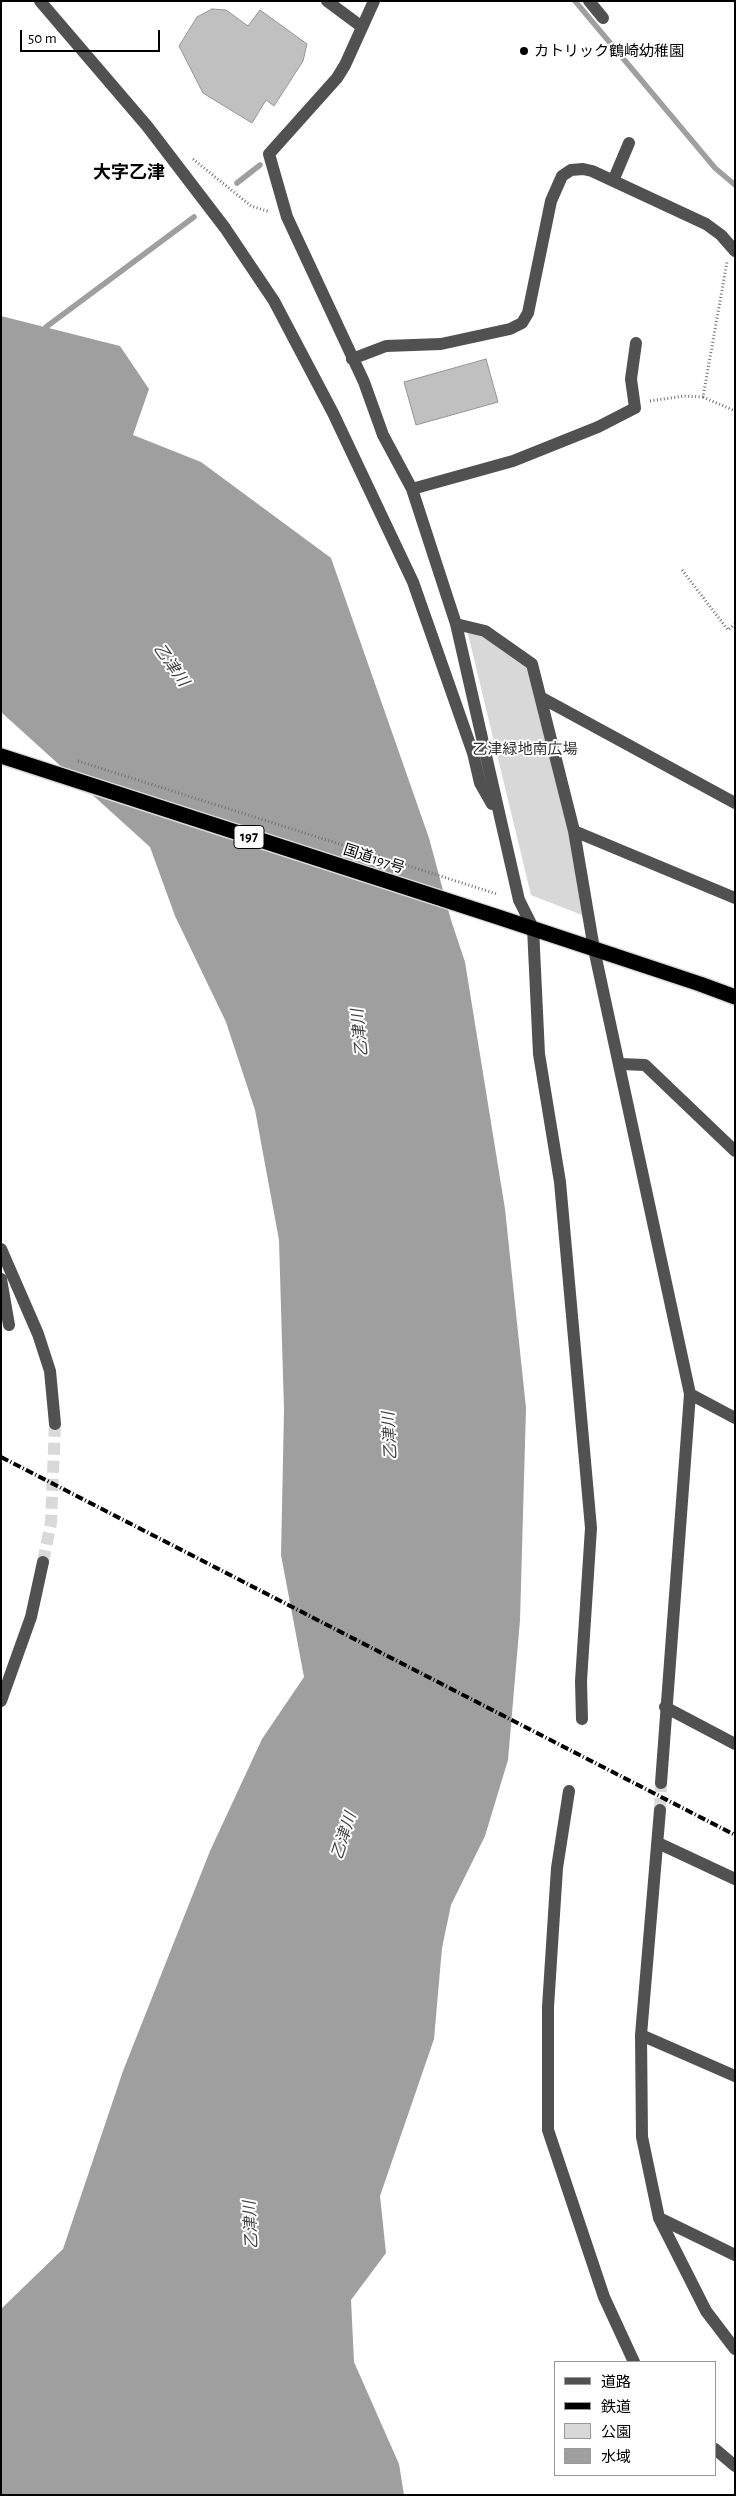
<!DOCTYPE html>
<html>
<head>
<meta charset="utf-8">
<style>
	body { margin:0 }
	#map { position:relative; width:736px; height:2496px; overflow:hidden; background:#fff; font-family:"Alegreya Sans","Noto Sans JP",sans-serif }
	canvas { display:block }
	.frame { position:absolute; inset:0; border:2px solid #000; pointer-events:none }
	.legend { position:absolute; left:554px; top:2361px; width:162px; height:115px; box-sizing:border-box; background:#fff; border:1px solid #999; margin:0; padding:6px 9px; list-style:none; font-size:15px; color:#000 }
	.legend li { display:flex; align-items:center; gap:10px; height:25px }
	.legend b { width:25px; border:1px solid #999 }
	.scale { position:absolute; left:20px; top:30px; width:140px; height:22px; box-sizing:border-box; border:2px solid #000; border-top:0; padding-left:6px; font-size:15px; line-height:18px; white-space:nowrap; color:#000; -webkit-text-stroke:4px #fff; paint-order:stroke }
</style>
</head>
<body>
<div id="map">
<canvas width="736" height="2496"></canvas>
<div class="frame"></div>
<ul class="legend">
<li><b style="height:6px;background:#515151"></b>道路</li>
<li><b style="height:6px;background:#000"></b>鉄道</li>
<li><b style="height:14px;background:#d8d8d8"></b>公園</li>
<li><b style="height:14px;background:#9f9f9f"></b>水域</li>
</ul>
<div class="scale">50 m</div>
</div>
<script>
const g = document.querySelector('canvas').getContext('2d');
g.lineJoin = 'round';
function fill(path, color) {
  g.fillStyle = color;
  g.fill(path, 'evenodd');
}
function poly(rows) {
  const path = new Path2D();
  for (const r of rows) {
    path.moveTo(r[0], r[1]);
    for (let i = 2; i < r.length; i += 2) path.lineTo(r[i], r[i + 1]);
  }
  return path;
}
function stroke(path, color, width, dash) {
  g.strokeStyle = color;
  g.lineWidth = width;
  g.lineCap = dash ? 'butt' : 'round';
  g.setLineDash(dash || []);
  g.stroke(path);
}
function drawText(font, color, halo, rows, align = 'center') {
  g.font = font + ' "Alegreya Sans","Noto Sans JP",sans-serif';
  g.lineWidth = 4;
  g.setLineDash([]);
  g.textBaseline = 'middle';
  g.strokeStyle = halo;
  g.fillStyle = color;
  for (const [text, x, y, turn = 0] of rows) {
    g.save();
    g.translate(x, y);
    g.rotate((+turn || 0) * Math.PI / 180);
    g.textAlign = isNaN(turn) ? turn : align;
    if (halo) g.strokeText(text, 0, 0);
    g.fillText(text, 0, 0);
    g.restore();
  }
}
fill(poly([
	[467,630,499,644,529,666,551,740,587,917,531,895]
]), '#d8d8d8');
fill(poly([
	[1,316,120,346,149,389,133,435,201,462,331,558,429,838,451,920,465,962,505,1209,526,1408,520,1620,508,1760,485,1836,451,1905,442,1948,434,2039,380,2196,386,2253,351,2300,354,2362,399,2464,404,2495,1,2495,1,2309,63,2249,123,2071,210,1851,262,1739,304,1677,281,1555,284,1410,279,1240,255,1110,226,1022,175,916,150,847,1,712]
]), '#9f9f9f');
stroke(poly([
	[575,1,715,168,735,185],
	[237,183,260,165],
	[45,333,46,327,194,217]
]), '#9f9f9f', 5.5);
const building = poly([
	[212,9,226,10,248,26,260,10,307,44,303,61,274,106,266,100,252,123,203,93,179,46,197,17,212,9],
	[486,359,498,402,416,425,404,382,486,359]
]);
fill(building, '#c0c0c0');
stroke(building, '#959595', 1);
stroke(poly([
	[43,1562,51,1522,55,1424],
	[660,1810,661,1783]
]), '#d9d9d9', 12, [12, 6]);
const highway = poly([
	[1,756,498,917,700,984,735,997]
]);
stroke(highway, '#dbdbdb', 18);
stroke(poly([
	[193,159,251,206,270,212],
	[703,397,735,411],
	[650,401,684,396,703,397,727,262],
	[682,570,728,630,735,624],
	[78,761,497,894]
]), '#737373', 3, [1, 2.5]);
stroke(poly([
	[40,1,147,126,225,228,274,301,333,413,413,582,473,753,480,783,492,804],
	[327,1,362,27],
	[374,1,345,65,337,78,269,154,287,217,364,382,383,435,412,489,456,624,519,900,533,928,539,1054,560,1182,591,1528,581,1681,582,1719],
	[589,1,603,18],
	[613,181,629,143],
	[352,359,386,346,441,344,510,329,522,323,528,313,551,201,562,176,571,170,583,169,592,171,706,224,721,235,735,251],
	[412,489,513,461,598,427,635,408,631,379,636,343],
	[456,624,485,631,532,664,574,831,594,949,690,1394,661,1783],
	[542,698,735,803],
	[574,831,735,898],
	[621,1064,645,1065,735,1151],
	[1,1249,38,1334,50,1371,55,1424],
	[1,1279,9,1325],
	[690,1394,735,1418],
	[1,1701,31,1617,43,1562],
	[665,1707,735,1744],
	[569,1791,557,1868,548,2007,548,2130,604,2297,634,2362],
	[660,1810,641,2035,642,2137,659,2218,706,2311,735,2349],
	[658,1843,735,1879],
	[641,2035,735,2076],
	[659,2218,735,2255],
	[715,2449,735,2466]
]), '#515151', 12);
stroke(highway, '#000', 15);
stroke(poly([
	[1,1457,735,1835]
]), '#000', 4, [8, 2.5, 1, 2.5]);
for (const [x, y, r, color] of [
	[524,51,5,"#000"]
]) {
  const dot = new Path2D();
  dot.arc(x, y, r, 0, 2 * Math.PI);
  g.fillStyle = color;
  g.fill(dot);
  stroke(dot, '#fff', 2);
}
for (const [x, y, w] of [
	[249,837,30]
]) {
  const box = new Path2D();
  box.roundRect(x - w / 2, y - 11.5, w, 23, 4);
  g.fillStyle = '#fff';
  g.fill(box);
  stroke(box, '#000', 1);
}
drawText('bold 14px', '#000', null, [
	["197",249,837]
]);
drawText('15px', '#000', '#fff', [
	["カトリック鶴崎幼稚園",534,51]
], 'left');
drawText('15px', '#2f2f2f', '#fff', [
	["乙津緑地南広場",525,749]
]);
drawText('15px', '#000', '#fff', [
	["国道197号",374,859,18]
]);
drawText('italic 16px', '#404040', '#fff', [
	["乙津川",171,665,55],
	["乙津川",360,1033,-96],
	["乙津川",390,1436,-93],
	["乙津川",344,1836,-72],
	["乙津川",251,2225,-93]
]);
drawText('bold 18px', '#000', '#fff', [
	["大字乙津",129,173]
]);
</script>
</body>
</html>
